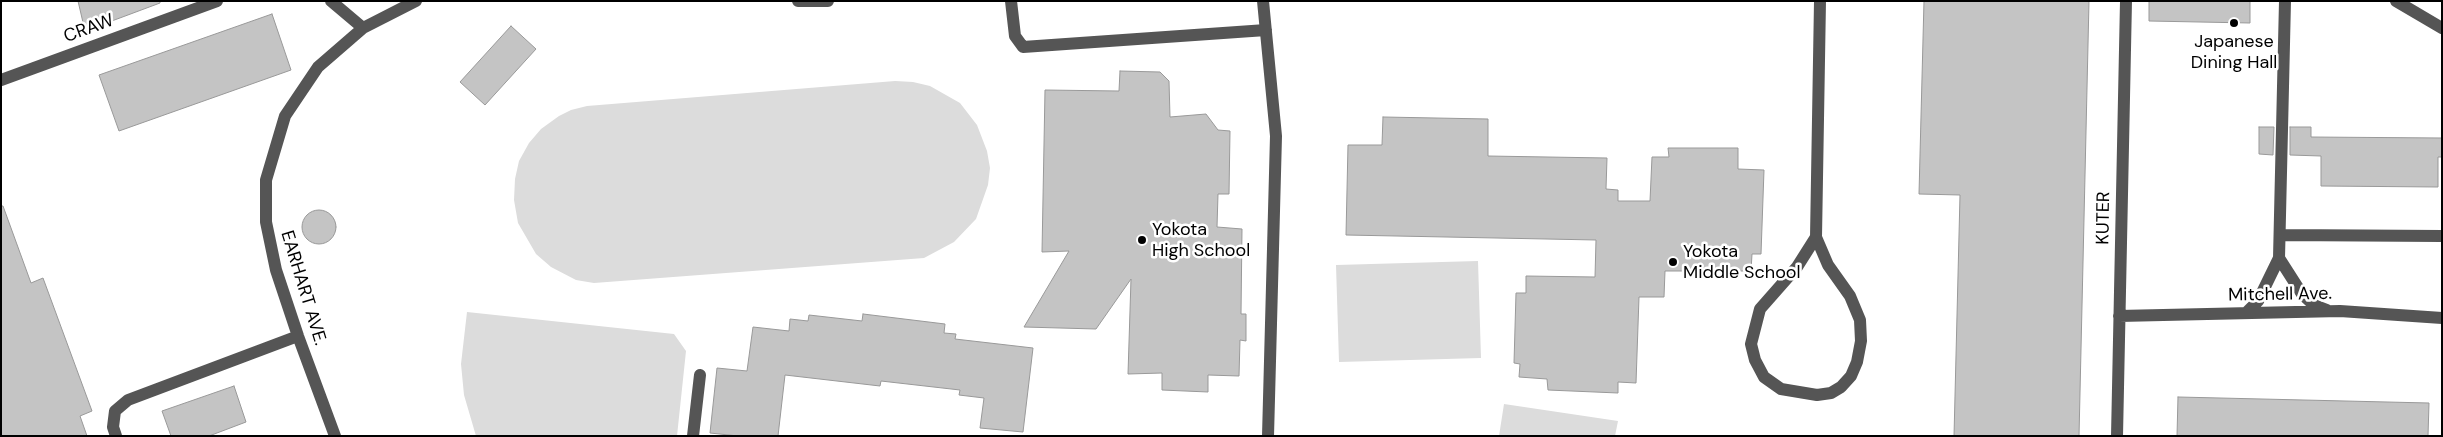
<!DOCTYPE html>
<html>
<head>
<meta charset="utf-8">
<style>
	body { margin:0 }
	#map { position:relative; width:2443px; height:437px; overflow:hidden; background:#fff; font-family:"DM Sans",sans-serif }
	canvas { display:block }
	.frame { position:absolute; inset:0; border:2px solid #000; pointer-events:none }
</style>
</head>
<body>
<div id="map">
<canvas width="2443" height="437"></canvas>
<div class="frame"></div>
</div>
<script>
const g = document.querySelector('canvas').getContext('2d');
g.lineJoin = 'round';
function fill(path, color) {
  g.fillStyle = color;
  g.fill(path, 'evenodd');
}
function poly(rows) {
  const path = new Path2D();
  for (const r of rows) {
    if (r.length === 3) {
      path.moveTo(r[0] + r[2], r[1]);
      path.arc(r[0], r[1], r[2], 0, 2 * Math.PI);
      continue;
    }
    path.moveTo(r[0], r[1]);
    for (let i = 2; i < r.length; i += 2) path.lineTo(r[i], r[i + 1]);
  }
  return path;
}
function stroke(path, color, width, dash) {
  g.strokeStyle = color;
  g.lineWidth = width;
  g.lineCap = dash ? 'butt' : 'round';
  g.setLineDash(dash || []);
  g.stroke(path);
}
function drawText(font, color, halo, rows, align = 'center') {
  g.font = font + ' "DM Sans",sans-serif';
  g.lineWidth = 5;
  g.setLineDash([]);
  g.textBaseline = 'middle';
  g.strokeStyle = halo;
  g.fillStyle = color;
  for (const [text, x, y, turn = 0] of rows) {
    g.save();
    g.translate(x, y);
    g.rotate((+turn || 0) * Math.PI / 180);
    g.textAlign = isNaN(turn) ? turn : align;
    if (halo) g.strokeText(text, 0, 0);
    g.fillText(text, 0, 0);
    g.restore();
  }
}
fill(poly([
	[895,81,913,82,930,86,960,103,977,125,987,151,990,168,988,185,976,219,954,242,924,258,594,283,576,280,551,267,536,254,518,223,514,200,515,179,519,161,529,143,541,129,559,116,571,110,587,106],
	[1478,261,1481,358,1339,362,1336,265],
	[467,312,674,334,686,351,677,436,476,436,464,395,461,364],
	[1504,404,1618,421,1615,436,1499,436]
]), '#dcdcdc');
const building = poly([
	[78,1,160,1,160,3,85,31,78,1],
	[1924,1,2089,1,2079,436,1954,436,1960,195,1919,194,1924,1],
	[2149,1,2250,1,2250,23,2149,21,2149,1],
	[272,14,291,70,119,131,99,75,272,14],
	[511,26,536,49,485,105,460,82,511,26],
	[1120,71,1160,72,1169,81,1170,117,1206,114,1218,130,1230,131,1229,194,1218,194,1217,227,1242,229,1241,314,1246,314,1246,341,1240,340,1239,376,1208,375,1208,392,1162,390,1162,373,1128,374,1131,279,1096,329,1024,327,1069,251,1042,252,1045,90,1119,91,1120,71],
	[1383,117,1488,119,1488,156,1607,158,1606,189,1618,190,1618,201,1650,201,1652,157,1669,157,1668,148,1738,148,1738,169,1764,170,1761,254,1752,254,1751,271,1665,271,1664,297,1639,297,1636,383,1618,382,1618,393,1548,390,1547,379,1519,377,1520,364,1514,363,1516,293,1526,293,1526,276,1595,277,1596,240,1346,235,1348,145,1382,145,1383,117],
	[2259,127,2274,127,2273,155,2259,154,2259,127],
	[2290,127,2311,127,2311,137,2442,138,2442,157,2438,157,2438,187,2321,186,2321,156,2290,155,2290,127],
	[1,206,3,206,31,283,43,278,92,411,80,416,87,436,1,436,1,206],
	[319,227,17],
	[863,314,945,324,944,333,956,334,955,339,1033,348,1023,432,980,428,984,398,959,395,960,390,881,381,880,386,785,375,778,436,738,436,710,433,717,368,747,371,753,327,789,331,790,319,808,321,809,315,862,321,863,314],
	[234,386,246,422,209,436,171,436,162,411,234,386],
	[2178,397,2429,403,2428,436,2177,436,2178,397]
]);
fill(building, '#c4c4c4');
stroke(building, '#999', 1);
stroke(poly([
	[331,1,363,28],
	[798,1,828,1],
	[1011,1,1015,36,1023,47,1266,30],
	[1263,1,1276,136,1268,436],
	[2396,1,2442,28],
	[1,80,217,1],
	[2280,235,2442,236],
	[1816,237,1828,265,1850,296,1860,320,1861,341,1857,362,1851,376,1841,387,1831,393,1817,395,1781,389,1764,377,1755,360,1751,344,1760,309,1797,267,1816,237],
	[1816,237,1820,1],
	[2279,258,2302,294,2314,305,2327,310],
	[2246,313,2258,301,2279,258,2285,1],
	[2119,316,2340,311,2442,318],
	[116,436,113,427,115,411,128,400,298,336],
	[335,436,298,336,276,270,266,222,266,180,285,116,318,67,363,28,416,1],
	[693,436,700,375],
	[2117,436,2126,1]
]), '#555', 12);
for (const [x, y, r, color] of [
	[2234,23,5,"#000"],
	[1142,240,5,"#000"],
	[1673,262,5,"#000"]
]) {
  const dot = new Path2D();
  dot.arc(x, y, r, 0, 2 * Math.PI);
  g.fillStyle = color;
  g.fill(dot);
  stroke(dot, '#fff', 2);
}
drawText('18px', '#000', '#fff', [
	["CRAW",89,29,-20],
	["KUTER",2104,218,-89],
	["EARHART AVE.",303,288,73],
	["Mitchell Ave.",2280,295,-1]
]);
drawText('18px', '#000', '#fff', [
	["Japanese",2234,42,"center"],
	["Dining Hall",2234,63,"center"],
	["Yokota",1152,230],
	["High School",1152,251],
	["Yokota",1683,252],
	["Middle School",1683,273]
], 'left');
</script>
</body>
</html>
